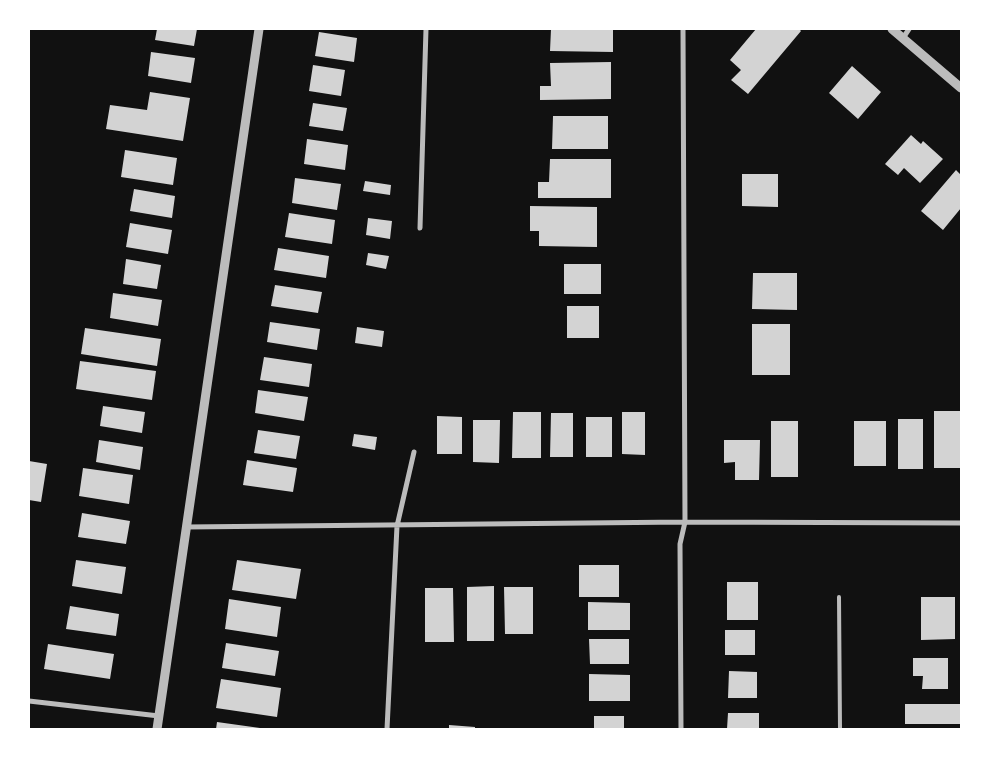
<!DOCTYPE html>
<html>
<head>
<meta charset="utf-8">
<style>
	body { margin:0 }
	#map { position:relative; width:990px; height:758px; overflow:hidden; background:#111; font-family:Lato,sans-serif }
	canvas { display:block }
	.frame { position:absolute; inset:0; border:30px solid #fff; pointer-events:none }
</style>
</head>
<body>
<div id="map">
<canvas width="990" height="758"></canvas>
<div class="frame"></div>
</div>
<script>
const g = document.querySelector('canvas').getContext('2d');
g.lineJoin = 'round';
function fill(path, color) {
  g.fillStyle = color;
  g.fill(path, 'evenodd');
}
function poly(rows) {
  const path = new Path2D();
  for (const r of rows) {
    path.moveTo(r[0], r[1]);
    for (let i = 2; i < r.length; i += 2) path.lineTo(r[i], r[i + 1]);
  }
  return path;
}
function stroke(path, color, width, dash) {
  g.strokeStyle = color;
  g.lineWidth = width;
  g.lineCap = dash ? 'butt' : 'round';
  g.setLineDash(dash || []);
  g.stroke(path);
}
fill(poly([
	[157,29,197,29,194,46,155,40],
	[551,29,613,29,613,52,550,51],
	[756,29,799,29,801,31,748,94,731,80,741,70,730,60],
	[319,32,357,38,354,62,315,56],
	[151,52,195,58,191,83,148,76],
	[611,62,611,99,540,100,540,86,551,86,550,63],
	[313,65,345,70,341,96,309,91],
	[852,66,881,92,858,119,829,93],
	[150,92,190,98,183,141,106,129,110,105,147,110],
	[313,103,347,108,343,131,309,126],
	[553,116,608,116,608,149,552,149],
	[911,135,921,144,923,141,943,159,920,183,904,168,898,175,885,164],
	[307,139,348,145,345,170,304,164],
	[125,150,177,158,173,185,121,177],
	[550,159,611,159,611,198,538,198,538,182,549,182],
	[956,170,961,175,961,208,943,230,921,211],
	[742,174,778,174,778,207,742,206],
	[295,178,341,184,337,210,292,203],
	[365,181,391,185,390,195,363,191],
	[134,189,175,196,172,218,130,211],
	[530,206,597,207,597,247,539,246,539,231,530,231],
	[289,213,335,220,332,244,285,237],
	[368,218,392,221,390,239,366,235],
	[130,223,172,230,168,254,126,247],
	[278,248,329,256,326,278,274,270],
	[368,253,389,256,386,269,366,265],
	[126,259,161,265,157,289,123,284],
	[564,264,601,264,601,294,564,294],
	[753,273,797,273,797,310,752,309],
	[275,285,322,292,318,313,271,306],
	[113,293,162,300,158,326,110,318],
	[567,306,599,306,599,338,567,338],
	[270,322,320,329,317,350,267,342],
	[752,324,790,324,790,375,752,375],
	[357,327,384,331,382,347,355,343],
	[85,328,161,339,157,366,81,354],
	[264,357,312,364,309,387,260,380],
	[80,361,156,371,152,400,76,389],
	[258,390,308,397,304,421,255,413],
	[103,406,145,412,142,433,100,426],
	[934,411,961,411,961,468,934,468],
	[513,412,541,412,541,458,512,458],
	[622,412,645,412,645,455,622,454],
	[551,413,573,413,573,457,550,457],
	[437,416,462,417,462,454,437,454],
	[586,417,612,417,612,457,586,457],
	[898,419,923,419,923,469,898,469],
	[473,420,500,420,499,463,473,462],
	[771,421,798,421,798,477,771,477],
	[854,421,886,421,886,466,854,466],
	[258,430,300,436,296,459,254,453],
	[354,434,377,437,375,450,352,446],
	[99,440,143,447,140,470,96,462],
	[724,440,760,440,759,480,735,480,735,462,724,463],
	[247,460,297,468,293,492,243,485],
	[29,461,47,464,41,502,29,500],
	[83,468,133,475,129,504,79,496],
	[82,513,130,521,126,544,78,537],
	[76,560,126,567,122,594,72,586],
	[237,560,301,569,296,599,232,590],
	[579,565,619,565,619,597,579,597],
	[727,582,758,582,758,620,727,620],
	[494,586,494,641,467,641,467,587],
	[504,587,533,587,533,634,505,634],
	[425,588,453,588,454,642,425,642],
	[921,597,955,597,955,639,921,640],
	[229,599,281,607,277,637,225,629],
	[588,602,630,603,630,630,588,630],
	[70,606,119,614,116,636,66,629],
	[725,630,755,630,755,655,725,655],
	[589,639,629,639,629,664,590,664],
	[226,643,279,651,275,676,222,668],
	[48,644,114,654,110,679,44,669],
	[913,658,948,658,948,689,922,689,923,676,913,676],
	[729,671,757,672,757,698,728,698],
	[589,674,630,675,630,701,589,701],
	[221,679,281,688,277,717,216,708],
	[905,704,961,704,961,724,905,724],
	[728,713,759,713,759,729,727,729],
	[594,716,624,716,624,729,594,729],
	[217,722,260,728,260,729,216,729],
	[449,725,475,727,475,729,449,729]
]), '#d3d3d3');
stroke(poly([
	[839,597,840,729]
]), '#bcbcbc', 4);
stroke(poly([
	[903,38,909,29],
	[420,228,426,29],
	[186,527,685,522,961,523],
	[29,701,159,716],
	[387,729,397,526,414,452],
	[681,729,680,544,685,522,683,29]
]), '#bcbcbc', 5);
stroke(poly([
	[892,29,961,88],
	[157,729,259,29]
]), '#bcbcbc', 9);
</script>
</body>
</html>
